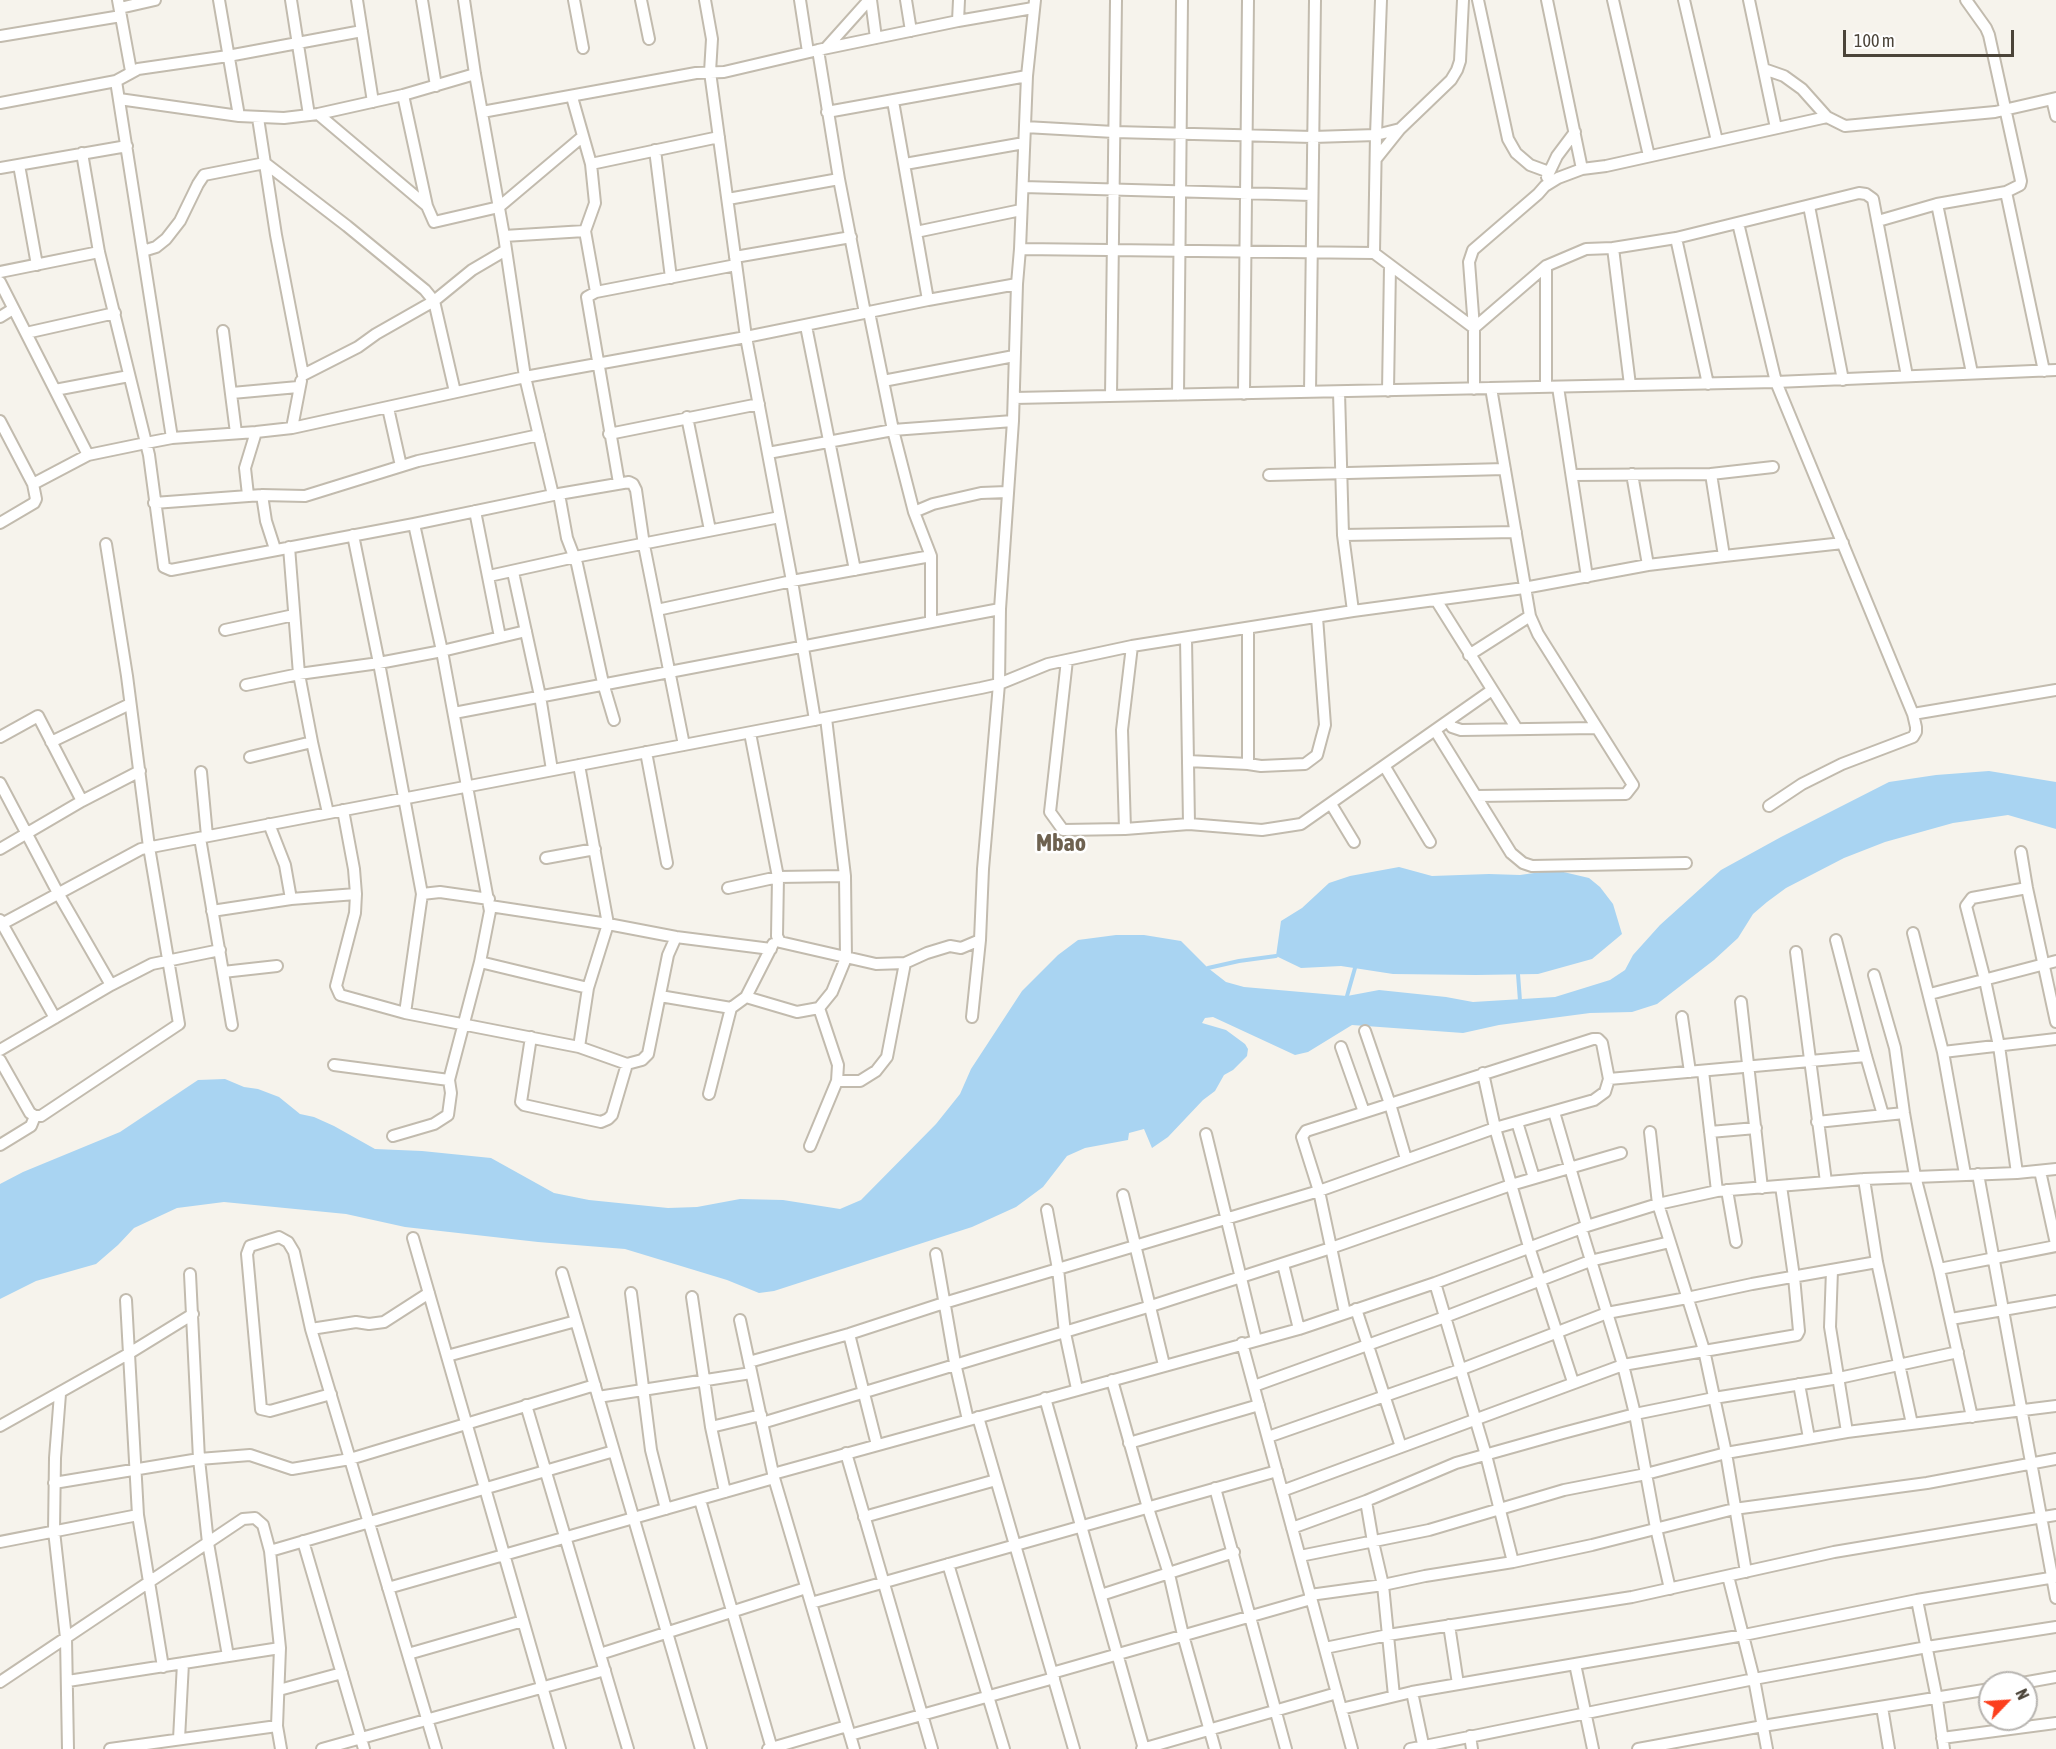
<!DOCTYPE html>
<html>
<head>
<meta charset="utf-8">
<style>
	body { margin:0 }
	#map { position:relative; width:2056px; height:1749px; overflow:hidden; background:#f6f3ec; font-family:"Asap Condensed",sans-serif }
	canvas { display:block }
	.north { position:absolute; left:1978px; top:1671px; width:60px; height:60px; box-sizing:border-box; background:#fff; border:2px solid #b7b4b0; border-radius:50%; rotate:65deg; font-size:16px; font-weight:700; line-height:24px; text-align:center; color:#4b4439 }
	.north::after { content:''; display:block; margin:auto; width:21px; height:27px; background:#fc3f1d; clip-path:polygon(50% 0,100% 100%,50% 72%,0 100%) }
	.scale { position:absolute; left:1843px; top:30px; width:171px; height:27px; box-sizing:border-box; border:3px solid #4b4439; border-top:0; padding-left:8px; font-size:18px; line-height:21px; white-space:nowrap; color:#4b4439; -webkit-text-stroke:4px #fff; paint-order:stroke }
</style>
</head>
<body>
<div id="map">
<canvas width="2056" height="1749"></canvas>
<div class="north">N</div>
<div class="scale">100 m</div>
</div>
<script>
const g = document.querySelector('canvas').getContext('2d');
g.lineJoin = 'round';
function fill(path, color) {
  g.fillStyle = color;
  g.fill(path, 'evenodd');
}
function poly(rows) {
  const path = new Path2D();
  for (const r of rows) {
    path.moveTo(r[0], r[1]);
    for (let i = 2; i < r.length; i += 2) path.lineTo(r[i], r[i + 1]);
  }
  return path;
}
function stroke(path, color, width, dash) {
  g.strokeStyle = color;
  g.lineWidth = width;
  g.lineCap = dash ? 'butt' : 'round';
  g.setLineDash(dash || []);
  g.stroke(path);
}
function drawText(font, color, halo, rows, align = 'center') {
  g.font = font + ' "Asap Condensed",sans-serif';
  g.lineWidth = 5;
  g.setLineDash([]);
  g.textBaseline = 'middle';
  g.strokeStyle = halo;
  g.fillStyle = color;
  for (const [text, x, y, turn = 0] of rows) {
    g.save();
    g.translate(x, y);
    g.rotate((+turn || 0) * Math.PI / 180);
    g.textAlign = isNaN(turn) ? turn : align;
    if (halo) g.strokeText(text, 0, 0);
    g.fillText(text, 0, 0);
    g.restore();
  }
}
fill(poly([
	[1989,771,2056,782,2056,829,2008,815,1953,823,1885,842,1844,858,1786,888,1767,902,1753,914,1738,938,1714,960,1657,1004,1632,1012,1590,1013,1499,1025,1463,1033,1352,1025,1308,1052,1295,1055,1213,1017,1205,1018,1202,1023,1226,1030,1245,1044,1248,1049,1247,1056,1233,1070,1224,1075,1215,1091,1203,1100,1168,1137,1152,1148,1144,1129,1129,1133,1128,1140,1085,1148,1067,1156,1043,1187,1016,1207,972,1227,774,1291,759,1293,727,1280,625,1249,538,1242,405,1227,346,1214,224,1202,177,1208,134,1228,118,1245,96,1264,36,1281,0,1299,0,1184,23,1172,120,1132,198,1080,225,1079,244,1087,258,1089,279,1097,300,1114,314,1117,334,1126,375,1149,422,1151,491,1158,554,1193,589,1200,668,1208,697,1207,740,1199,783,1200,840,1209,861,1200,936,1124,960,1094,971,1069,1022,991,1058,955,1078,940,1116,935,1144,935,1181,941,1208,968,1226,982,1244,987,1347,996,1379,990,1446,997,1473,1002,1555,997,1610,980,1625,970,1633,955,1660,925,1721,870,1781,837,1889,782,1936,775],
	[1399,867,1432,876,1489,874,1520,875,1555,870,1589,878,1600,887,1613,904,1622,934,1592,959,1538,974,1476,975,1393,974,1341,966,1301,968,1276,956,1281,921,1302,908,1329,883,1350,876]
]), '#a9d4f2');
stroke(poly([
	[1208,968,1239,961,1276,956],
	[1518,974,1520,1001],
	[1347,996,1355,968]
]), '#a9d4f2', 4);
const minor = poly([
	[118,0,131,71],
	[219,0,239,116],
	[291,0,309,115],
	[357,0,373,102],
	[422,0,436,86],
	[464,0,475,74,504,236,525,377,553,495],
	[574,0,583,48],
	[641,0,649,39],
	[705,0,712,39,710,72,746,337,792,581,815,720],
	[800,0,808,52],
	[871,0,876,38],
	[906,0,911,31],
	[1381,0,1376,135,1374,253,1474,328],
	[1478,0,1508,139,1516,153,1530,165,1549,172],
	[1547,0,1582,169],
	[1613,0,1649,156],
	[1684,0,1717,141],
	[1749,0,1776,128],
	[120,8,155,0],
	[958,21,959,0],
	[0,36,121,16],
	[826,48,869,0],
	[818,50,839,179,865,313],
	[1764,69,1784,76,1802,89,1827,117,1845,126,1995,112,2056,98],
	[403,95,427,206,434,222,499,207,582,137],
	[119,99,239,116,284,118,318,114,403,95,475,74],
	[2052,99,2056,116],
	[893,101,928,300],
	[0,103,116,81],
	[482,112,696,73,724,72,818,50,958,21,1033,8],
	[827,112,1027,76],
	[318,114,427,206],
	[258,118,276,235,303,375,358,347,376,334,434,301,472,270,506,250],
	[1025,127,1114,132,1313,137,1376,135,1400,129,1451,80,1457,70,1460,61,1463,0],
	[655,150,671,278],
	[82,153,99,252,149,455,164,567,171,570,414,524,553,495,629,482,633,484,636,490,644,545,684,745],
	[1376,159,1400,129],
	[591,164,719,137],
	[905,164,1024,143],
	[19,165,37,265],
	[0,168,127,146],
	[1547,177,1557,156,1575,132],
	[1023,187,1312,195],
	[2006,192,2044,371],
	[728,199,839,179],
	[1937,204,1972,373],
	[1809,206,1843,380],
	[1878,221,1937,204,2006,192,2020,185,2021,181,1989,35,1986,28,1966,0],
	[1738,223,1776,382,1913,714,1916,727,1916,732,1913,737,1842,764,1802,784,1769,806],
	[585,231,596,292],
	[916,232,1021,210],
	[504,236,585,231,595,203,591,164,572,97],
	[1676,238,1708,384],
	[1613,248,1676,238,1859,193,1866,194,1873,199,1907,376],
	[1020,249,1374,253],
	[143,251,156,247,166,239,180,221,198,184,204,175,265,163,347,226,425,290,434,301,455,392],
	[735,257,851,237],
	[1546,266,1546,387],
	[0,272,99,252],
	[0,282,88,455],
	[869,312,893,430,914,512,931,556,931,621],
	[0,317,13,309],
	[806,326,855,570],
	[1474,328,1546,266,1586,249,1613,248,1630,385],
	[223,331,236,433],
	[26,333,115,313],
	[883,381,1014,356],
	[1558,387,1587,577],
	[1474,389,1474,328,1469,262,1473,250,1538,194,1545,186,1558,178,1582,169,1606,166,1827,117],
	[55,390,129,376],
	[1388,391,1390,266],
	[1310,392,1315,0],
	[1339,392,1343,535,1353,611],
	[232,393,298,387],
	[1244,394,1248,0],
	[1178,395,1182,0],
	[1111,396,1116,0],
	[1014,398,1776,382,2056,370],
	[388,408,401,466],
	[687,417,710,530],
	[0,421,33,484,36,499,34,503,0,523],
	[292,428,301,381],
	[609,434,759,404],
	[172,438,116,81,138,69,228,56,362,31],
	[768,453,893,430,1013,421],
	[1632,474,1648,565],
	[1269,475,1505,469],
	[1572,475,1711,474],
	[619,483,587,297,596,292,736,265],
	[33,484,88,455,146,443,172,438,256,432,292,428,525,377,746,337,928,300,1017,284],
	[559,494,567,538,577,564,603,683,614,720],
	[248,495,245,468,256,432],
	[262,495,266,521,275,549],
	[154,503,262,495,305,496,418,461,539,435],
	[475,511,500,637],
	[914,512,933,504,981,493,1007,492],
	[353,535,379,663,422,894,405,1013],
	[1343,535,1516,532],
	[289,547,299,674,312,742,328,813],
	[1724,556,1843,543],
	[513,572,540,696,552,770],
	[489,576,575,557,780,517],
	[1436,600,1517,729],
	[657,610,792,581,931,556],
	[1248,628,1248,764,1261,766,1305,764,1317,755,1325,725,1317,617],
	[225,630,294,615],
	[1186,638,1189,824],
	[1469,655,1530,616],
	[1067,660,1050,812,1063,830,1125,829,1189,824,1262,830,1301,824,1492,690],
	[246,685,299,674,379,663,442,651,526,631],
	[454,713,1000,609],
	[1913,714,2056,690],
	[1448,721,1452,727,1461,730,1596,728],
	[1435,730,1511,853,1523,863,1532,866,1686,863],
	[750,733,778,877,777,936,780,942,876,964,905,963,927,953,950,946,961,948,980,940],
	[0,737,38,716,82,801],
	[51,742,130,704],
	[646,752,667,863],
	[250,757,312,742],
	[1188,761,1248,764],
	[579,765,608,924,588,988,579,1047],
	[1385,767,1430,842],
	[201,772,207,836],
	[0,783,58,893,111,985],
	[1476,796,1626,794,1633,785,1538,634,1530,616,1491,388],
	[1331,804,1354,842],
	[343,810,354,869,356,894,355,913,336,986,340,995,405,1013,579,1047,627,1064,642,1060,648,1054,668,955,676,937],
	[269,824,285,865,291,899],
	[1125,829,1122,730,1132,646],
	[200,838,232,1025],
	[0,849,82,801,140,771],
	[2021,852,2027,888,2056,1022],
	[546,858,595,849],
	[728,888,778,877,845,876],
	[422,894,440,892,489,899],
	[490,906,608,924,676,937,771,949],
	[212,911,291,899,356,894],
	[0,920,55,1018],
	[0,925,141,849,981,688,999,684,1048,664,1132,646,1353,611,1524,588,1648,565,1724,556,1711,474,1773,467],
	[1913,933,1943,1052,1965,1174],
	[1836,940,1866,1056,1883,1115],
	[1796,952,1826,1182],
	[480,962,588,988],
	[223,972,277,966],
	[1874,975,1895,1048,1904,1113,1915,1176,1939,1269,1972,1417],
	[1930,994,2056,961],
	[660,996,731,1008,746,997,773,944],
	[746,997,797,1012,819,1008,832,992,846,958,845,876,826,718],
	[1741,1002,1762,1188],
	[972,1017,980,940,983,869,999,684,1000,609,1013,421,1017,284,1020,249,1027,76,1035,0],
	[1682,1017,1690,1072],
	[1365,1031,1390,1104,1406,1159],
	[531,1037,521,1102,524,1105,601,1122,608,1119,612,1115,627,1064],
	[1341,1047,1364,1112],
	[0,1050,111,985,152,964,220,950],
	[1943,1052,2056,1039],
	[0,1060,30,1113,35,1116],
	[334,1065,449,1080],
	[1703,1071,1717,1191],
	[1483,1073,1495,1128,1529,1247,1573,1382],
	[837,1081,860,1081,876,1071,887,1057,905,963],
	[709,1094,731,1008],
	[1554,1112,1587,1226],
	[35,1116,41,1116,179,1024,149,847,127,676,106,544],
	[1517,1122,1534,1178],
	[1817,1122,1904,1113],
	[1650,1132,1658,1204,1704,1350,1726,1453,1746,1572],
	[1710,1132,1756,1128],
	[1206,1134,1256,1340],
	[393,1136,434,1124,448,1115,451,1093,449,1080,480,962,490,911,442,651,414,524],
	[0,1145,31,1126,35,1116],
	[810,1146,837,1081,838,1065,819,1008],
	[2040,1171,2056,1244],
	[2017,1173,1999,1046,1985,980,1966,906,1972,898,2027,888],
	[1978,1174,2056,1598],
	[1864,1179,1877,1262,1912,1424],
	[1727,1190,1736,1242],
	[1123,1195,1164,1365],
	[1047,1210,1058,1269,1065,1333,1077,1389],
	[1581,1228,1623,1365,1635,1414,1656,1528,1670,1589],
	[413,1238,560,1749],
	[936,1254,955,1363,968,1420],
	[1283,1264,1299,1329],
	[1939,1269,2056,1246],
	[1832,1270,1830,1327,1847,1432],
	[562,1273,701,1749],
	[190,1274,199,1459,208,1543,228,1656],
	[1435,1283,1486,1455,1513,1562],
	[631,1293,651,1450,666,1509],
	[692,1297,711,1427,725,1492],
	[126,1300,138,1515,163,1667],
	[1356,1309,1401,1447],
	[1345,1313,1319,1191,1302,1137,1306,1131,1593,1039,1598,1039,1602,1043,1609,1079],
	[1951,1319,2056,1301],
	[740,1320,774,1478,854,1749],
	[311,1329,356,1322,369,1324,384,1322,429,1293],
	[849,1334,877,1445],
	[1242,1343,1352,1749],
	[447,1356,576,1321],
	[749,1362,849,1334,944,1303,1319,1191,1495,1128,1594,1100,1605,1092,1609,1079,1866,1056],
	[1112,1380,1148,1508,1169,1574,1183,1635,1215,1749],
	[1799,1384,1809,1438],
	[1254,1386,1445,1317,1590,1261,1670,1242],
	[60,1394,55,1458,54,1531,66,1638,68,1749],
	[331,1394,270,1411,261,1409,247,1254,250,1246,279,1237,288,1242,294,1252,311,1329,350,1459,436,1749],
	[598,1397,751,1373],
	[1045,1398,1144,1749],
	[526,1405,628,1749],
	[978,1417,1074,1749],
	[762,1423,1151,1306,1331,1248,1511,1185,1621,1153],
	[0,1426,128,1354,193,1314],
	[711,1427,761,1415],
	[1268,1437,1462,1369,1607,1313,1687,1298,1752,1284,1877,1262],
	[1129,1443,1259,1405],
	[846,1453,932,1749],
	[773,1474,1299,1329,1435,1283,1587,1226,1658,1204,1717,1191,1864,1179,2017,1173,2056,1169],
	[54,1483,199,1459,250,1455,292,1469,350,1459,595,1385],
	[1215,1488,1286,1749],
	[1282,1491,1623,1365,1797,1335,1799,1331,1794,1277,1781,1186],
	[700,1500,772,1749],
	[1366,1501,1373,1542,1383,1585,1394,1696],
	[864,1517,996,1480],
	[1292,1528,1366,1501,1456,1463,1563,1433,1635,1414,1714,1398,1839,1378,1958,1352],
	[303,1541,364,1749],
	[0,1542,138,1515],
	[270,1551,614,1451],
	[1300,1556,1429,1530,1564,1490,1646,1474,1726,1453,1847,1432,2056,1406],
	[948,1564,1004,1749],
	[1728,1576,1754,1679,1767,1749],
	[388,1588,774,1478],
	[1101,1595,1234,1552],
	[1310,1595,1383,1585,1425,1576,1513,1562,1592,1545,1734,1509,1927,1483,2056,1459],
	[1917,1600,1937,1699,1944,1749],
	[811,1603,1277,1471],
	[1449,1625,1458,1684],
	[1325,1648,1388,1635,1632,1597,1834,1552,2056,1515],
	[408,1654,523,1621],
	[600,1654,806,1588],
	[1575,1664,1593,1749],
	[1052,1673,1311,1599],
	[68,1681,280,1648],
	[0,1682,243,1519,255,1518,263,1525,270,1551,280,1648,277,1726,281,1749],
	[2022,1683,2056,1677],
	[279,1690,342,1673],
	[1412,1692,1424,1749],
	[1882,1707,1889,1749],
	[1341,1709,1412,1692,1744,1635,1917,1600,2056,1577],
	[850,1735,1054,1678],
	[1470,1736,1472,1749],
	[1942,1738,2056,1723],
	[179,1739,183,1663],
	[110,1749,277,1726],
	[322,1749,605,1670],
	[768,1749,847,1726],
	[1142,1749,1337,1693],
	[1410,1749,1754,1679,1927,1647,2056,1627],
	[1638,1749,1763,1726,1990,1689]
]);
stroke(minor, '#c2bbae', 14);
stroke(minor, '#fff', 10);
drawText('bold 24px', '#6e6250', '#fff', [
	["Mbao",1061,843]
]);
</script>
</body>
</html>
